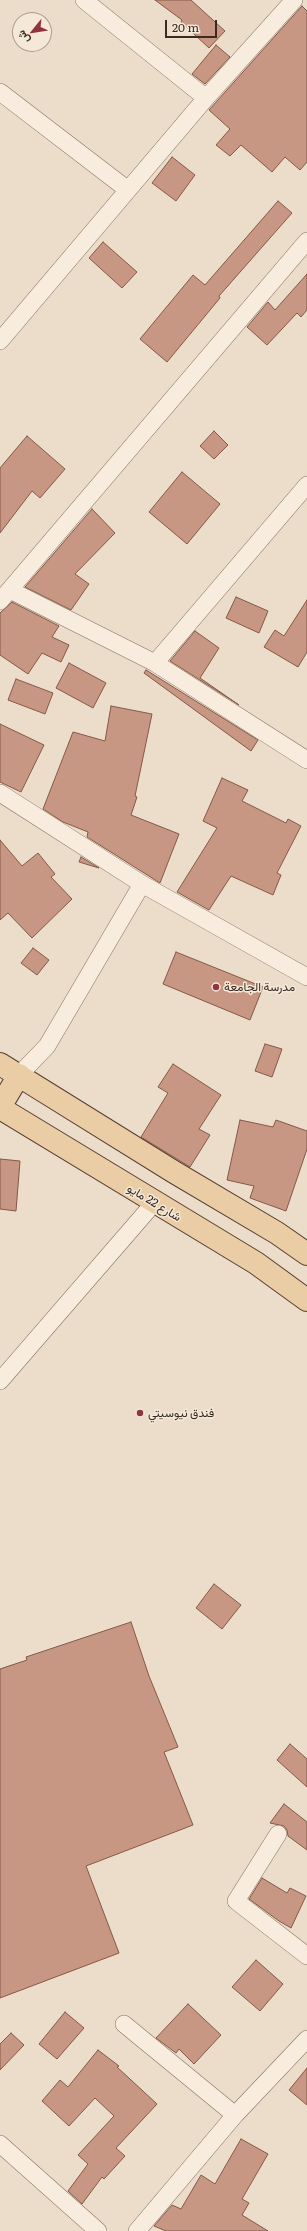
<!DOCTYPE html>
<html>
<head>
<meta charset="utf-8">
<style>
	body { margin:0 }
	#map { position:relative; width:307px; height:2231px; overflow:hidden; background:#ecddca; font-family:Literata,Vazirmatn,serif }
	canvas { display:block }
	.north { position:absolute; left:12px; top:12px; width:40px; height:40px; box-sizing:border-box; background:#f4e9d9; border:1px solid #a99d90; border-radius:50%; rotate:240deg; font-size:11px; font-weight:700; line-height:16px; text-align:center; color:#392a22 }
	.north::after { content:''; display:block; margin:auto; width:14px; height:18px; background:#923440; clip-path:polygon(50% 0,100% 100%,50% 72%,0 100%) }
	.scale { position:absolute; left:165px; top:20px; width:52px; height:18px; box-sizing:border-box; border:2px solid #392a22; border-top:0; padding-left:5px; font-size:12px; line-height:14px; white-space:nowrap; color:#392a22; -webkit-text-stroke:3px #f4e9d9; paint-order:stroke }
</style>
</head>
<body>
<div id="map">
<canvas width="307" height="2231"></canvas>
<div class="north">ش</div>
<div class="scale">20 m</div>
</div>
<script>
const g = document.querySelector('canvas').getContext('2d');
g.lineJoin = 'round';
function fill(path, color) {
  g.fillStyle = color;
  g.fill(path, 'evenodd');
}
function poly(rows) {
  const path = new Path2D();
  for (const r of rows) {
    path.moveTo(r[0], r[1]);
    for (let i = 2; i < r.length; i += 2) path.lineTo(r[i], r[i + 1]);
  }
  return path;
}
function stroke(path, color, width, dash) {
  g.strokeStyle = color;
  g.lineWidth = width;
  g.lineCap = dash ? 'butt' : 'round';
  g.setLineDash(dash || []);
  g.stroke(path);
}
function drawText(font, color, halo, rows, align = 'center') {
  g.font = font + ' Literata,Vazirmatn,serif';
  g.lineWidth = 3;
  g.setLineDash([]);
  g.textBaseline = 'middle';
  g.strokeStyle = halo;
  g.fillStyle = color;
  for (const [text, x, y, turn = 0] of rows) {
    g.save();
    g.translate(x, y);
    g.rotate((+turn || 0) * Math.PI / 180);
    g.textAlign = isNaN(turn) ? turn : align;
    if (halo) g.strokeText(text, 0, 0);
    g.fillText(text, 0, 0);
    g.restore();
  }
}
const building = poly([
	[155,0,191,0,225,31,209,48,181,22,182,20,155,0],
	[302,6,307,11,307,162,300,170,285,157,272,172,241,145,230,156,216,145,230,129,209,110,302,6],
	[216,45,230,57,205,84,192,74,216,45],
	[172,157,195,175,176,201,152,183,172,157],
	[278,201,292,213,219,296,220,298,167,362,140,339,193,275,205,285,278,201],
	[103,242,137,272,122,288,89,258,103,242],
	[307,274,307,310,301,317,297,313,267,345,247,327,268,302,275,310,307,274],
	[214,431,228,445,214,459,200,446,214,431],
	[27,436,65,469,40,498,32,491,0,533,0,468,27,436],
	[182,472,220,504,187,544,149,512,182,472],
	[92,509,115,533,75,574,89,584,71,610,25,587,92,509],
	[236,597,268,611,259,633,226,618,236,597],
	[307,600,307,652,298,667,264,647,275,630,284,636,307,600],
	[12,602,59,626,52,637,69,645,61,662,42,653,28,674,0,655,0,613,12,602],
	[195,631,219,648,200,678,239,705,170,661,195,631],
	[69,663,106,683,93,708,56,688,69,663],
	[146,670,258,740,251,751,144,673,146,670],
	[16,679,53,693,45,714,8,700,16,679],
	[111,706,152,714,135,796,137,797,131,815,179,834,160,883,87,837,88,832,63,822,43,809,73,732,105,741,111,706],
	[0,724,44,745,21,792,0,782,0,724],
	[222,778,248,790,242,801,286,823,288,819,301,826,277,873,281,875,273,895,231,876,209,910,177,892,217,828,203,821,222,778],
	[0,840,22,866,38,853,55,874,51,877,72,899,32,938,8,913,0,920,0,840],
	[81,857,99,868,79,862,81,857],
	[33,948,49,960,37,975,21,963,33,948],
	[176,952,263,987,250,1020,163,984,176,952],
	[265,1044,282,1049,272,1077,255,1071,265,1044],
	[173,1064,221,1095,199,1129,210,1135,190,1167,141,1137,168,1093,158,1087,173,1064],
	[240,1120,273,1127,276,1120,307,1131,307,1149,286,1211,250,1198,254,1186,227,1180,240,1120],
	[0,1159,20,1161,16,1211,0,1209,0,1159],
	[214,1584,241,1605,222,1629,196,1608,214,1584],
	[131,1622,149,1676,178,1747,164,1752,193,1825,86,1866,119,1953,0,1998,0,1669,27,1660,26,1657,131,1622],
	[290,1744,307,1759,307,1787,277,1760,290,1744],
	[284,1804,307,1822,307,1850,288,1836,287,1830,284,1826,270,1823,284,1804],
	[262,1878,287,1893,290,1888,306,1896,291,1928,279,1921,249,1899,262,1878],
	[256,1960,283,1984,260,2011,232,1987,256,1960],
	[188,2004,221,2035,194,2064,179,2049,176,2053,156,2038,188,2004],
	[65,2012,84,2028,57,2059,39,2044,65,2012],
	[11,2033,24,2045,0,2070,0,2044,11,2033],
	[98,2050,119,2066,117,2067,157,2104,116,2148,125,2156,104,2179,102,2177,82,2204,68,2191,88,2164,78,2155,114,2116,95,2098,69,2126,42,2101,60,2080,68,2087,98,2050],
	[307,2068,307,2105,289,2090,307,2068],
	[241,2139,268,2154,242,2199,249,2203,242,2215,268,2231,166,2231,154,2226,172,2205,181,2209,201,2175,215,2184,241,2139]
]);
fill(building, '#c79783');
stroke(building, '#855847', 1);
const minor = poly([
	[84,0,206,98],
	[0,92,128,190],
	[0,341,206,98,294,0],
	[10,590,155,663,307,760],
	[0,601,307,241],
	[155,663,307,485],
	[0,793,142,884,307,977],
	[19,1075,47,1046,142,884],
	[0,1381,154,1203],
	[278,1834,236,1901,307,1956],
	[124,2024,235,2115],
	[0,2144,98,2231],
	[137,2231,235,2115,307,2039]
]);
const major = poly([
	[0,1064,174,1172,277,1233,307,1254],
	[0,1107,19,1075],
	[0,1108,256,1263,307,1300]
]);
stroke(minor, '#87705f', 18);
stroke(major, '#563f33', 24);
stroke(minor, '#f7ecdd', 17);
stroke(major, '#ebcda5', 22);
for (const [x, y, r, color] of [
	[216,987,4,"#923440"],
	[140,1413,4,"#923440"]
]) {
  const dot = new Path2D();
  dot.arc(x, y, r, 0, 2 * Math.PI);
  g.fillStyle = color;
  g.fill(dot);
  stroke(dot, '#f4e9d9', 1.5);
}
drawText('12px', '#392a22', '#f4e9d9', [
	["مدرسة الجامعة",224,987],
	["فندق نيوسيتي",148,1413]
], 'left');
drawText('12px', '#392a22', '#f4e9d9', [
	["شارع 22 مايو",154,1203,31]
]);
</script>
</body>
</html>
